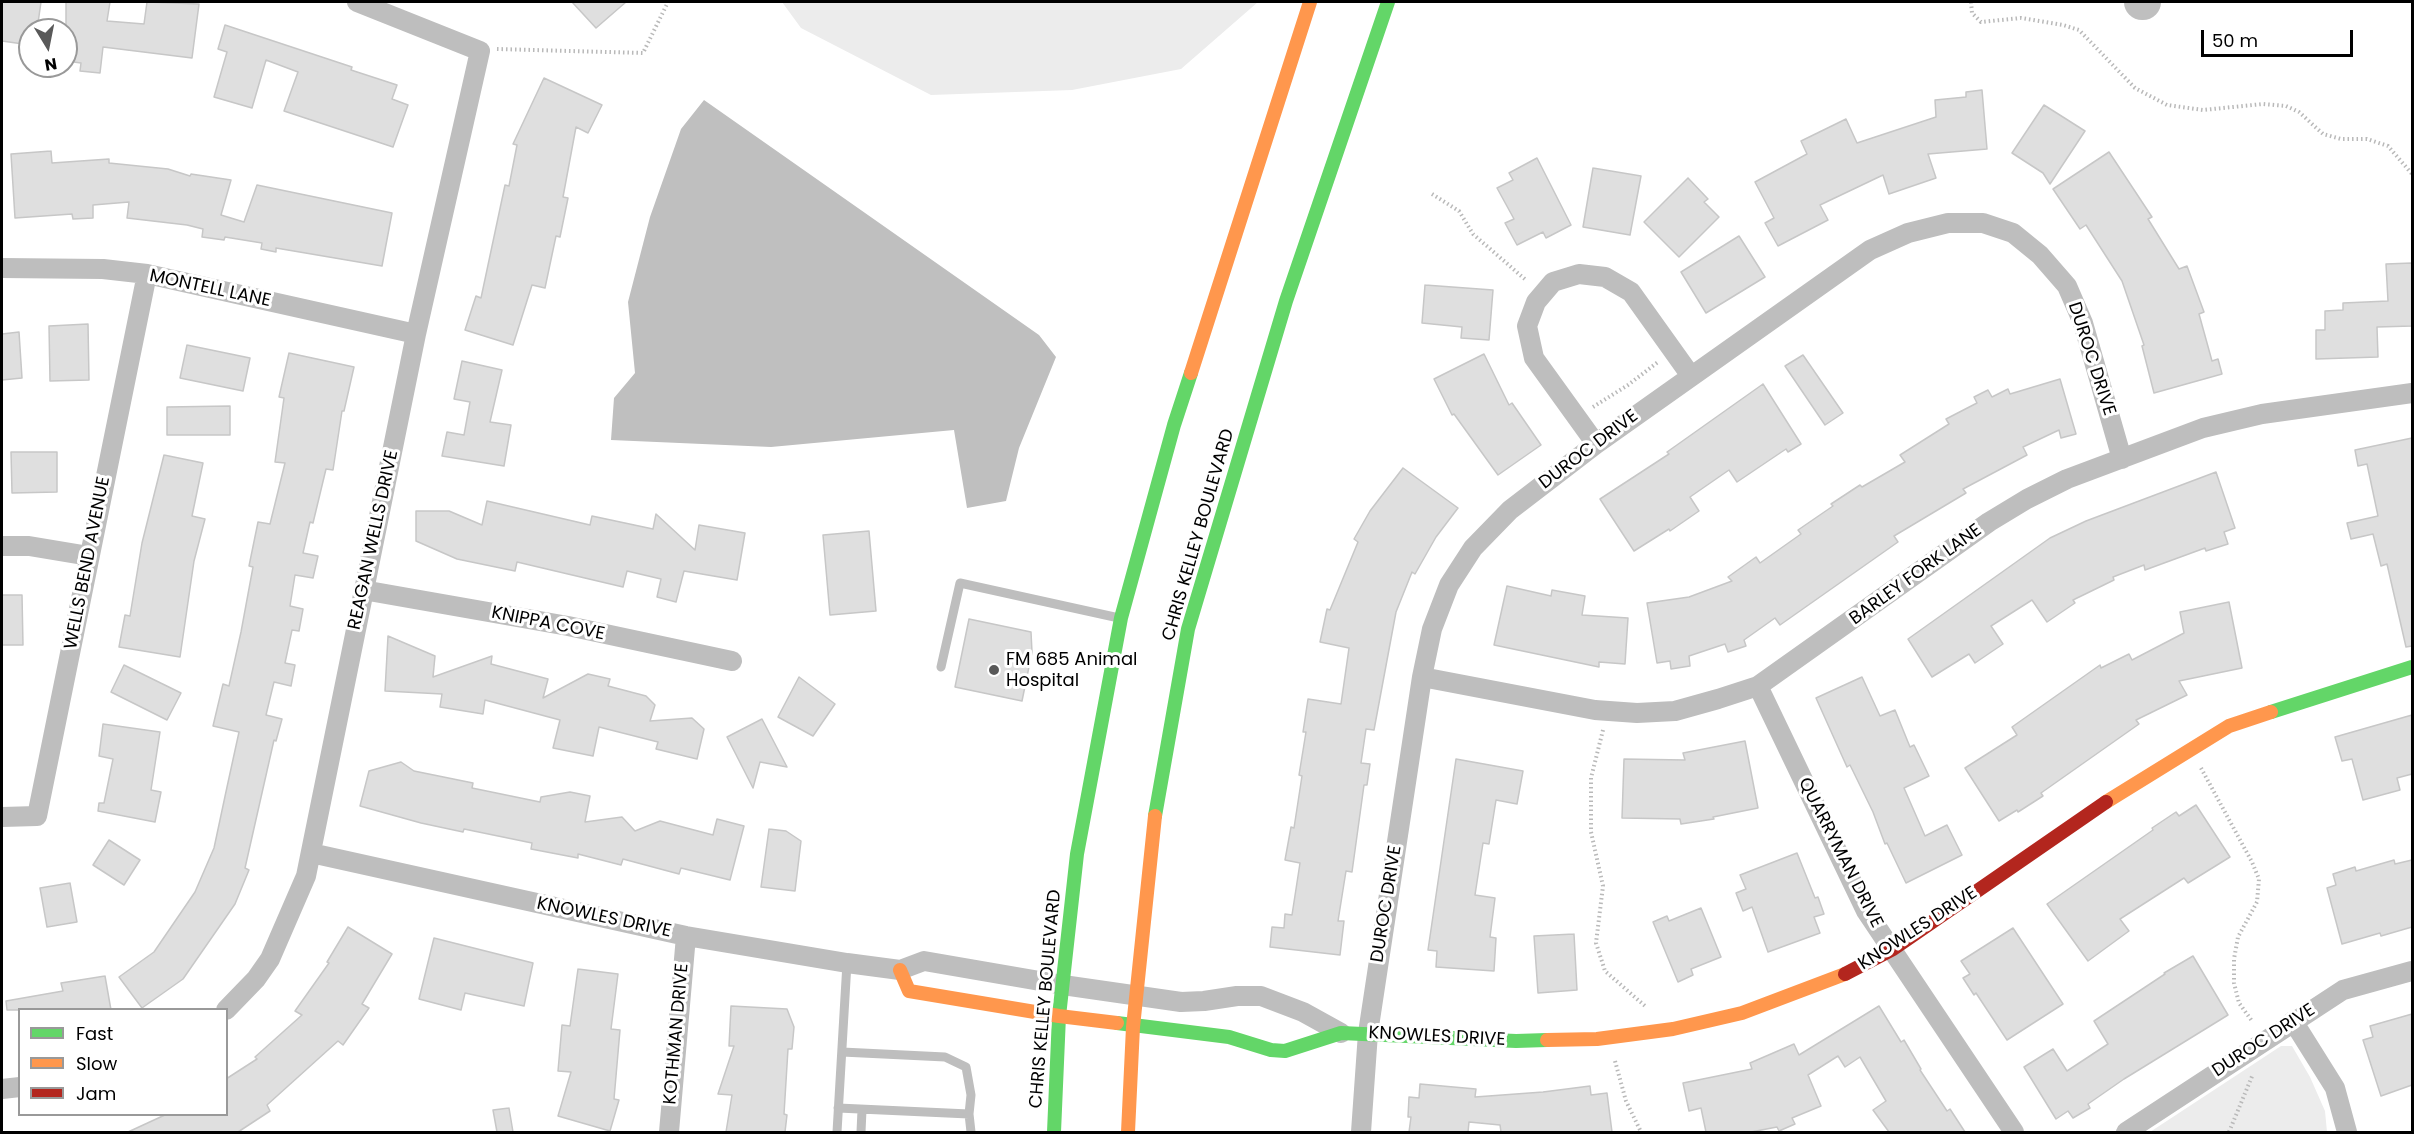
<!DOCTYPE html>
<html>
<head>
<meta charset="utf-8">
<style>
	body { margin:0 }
	#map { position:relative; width:2414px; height:1134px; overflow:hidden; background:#fff; font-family:Poppins,sans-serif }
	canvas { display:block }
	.frame { position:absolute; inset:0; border:3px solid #000; pointer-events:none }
	.legend { position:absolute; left:18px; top:1008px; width:210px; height:108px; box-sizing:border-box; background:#fff; border:2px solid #999; margin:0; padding:8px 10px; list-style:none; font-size:18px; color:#000 }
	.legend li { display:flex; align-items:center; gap:12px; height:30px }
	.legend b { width:30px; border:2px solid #999 }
	.north { position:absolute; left:18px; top:18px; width:60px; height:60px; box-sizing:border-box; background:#fff; border:2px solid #999; border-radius:50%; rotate:170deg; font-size:16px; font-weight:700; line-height:24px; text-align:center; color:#000 }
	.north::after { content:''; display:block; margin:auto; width:21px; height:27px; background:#595959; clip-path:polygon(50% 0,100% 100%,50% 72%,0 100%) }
	.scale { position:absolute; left:2201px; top:30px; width:152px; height:27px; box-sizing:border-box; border:3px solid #000; border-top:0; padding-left:8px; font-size:18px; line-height:21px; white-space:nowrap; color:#000; -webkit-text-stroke:4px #fff; paint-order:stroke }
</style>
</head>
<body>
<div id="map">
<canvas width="2414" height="1134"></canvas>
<div class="frame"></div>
<ul class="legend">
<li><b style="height:8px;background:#63d668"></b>Fast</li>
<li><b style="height:8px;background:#ff974d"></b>Slow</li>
<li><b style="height:8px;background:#b3261e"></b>Jam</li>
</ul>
<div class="north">N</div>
<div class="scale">50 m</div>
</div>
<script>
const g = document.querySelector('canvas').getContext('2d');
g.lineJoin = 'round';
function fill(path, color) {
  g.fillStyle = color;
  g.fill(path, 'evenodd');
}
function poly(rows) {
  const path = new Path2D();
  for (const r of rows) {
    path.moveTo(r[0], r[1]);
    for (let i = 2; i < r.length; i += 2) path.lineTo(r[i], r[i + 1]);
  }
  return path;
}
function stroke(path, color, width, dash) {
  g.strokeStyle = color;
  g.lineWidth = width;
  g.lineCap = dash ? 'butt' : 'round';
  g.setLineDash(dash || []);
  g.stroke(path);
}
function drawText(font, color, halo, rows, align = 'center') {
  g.font = font + ' Poppins,sans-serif';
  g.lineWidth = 6;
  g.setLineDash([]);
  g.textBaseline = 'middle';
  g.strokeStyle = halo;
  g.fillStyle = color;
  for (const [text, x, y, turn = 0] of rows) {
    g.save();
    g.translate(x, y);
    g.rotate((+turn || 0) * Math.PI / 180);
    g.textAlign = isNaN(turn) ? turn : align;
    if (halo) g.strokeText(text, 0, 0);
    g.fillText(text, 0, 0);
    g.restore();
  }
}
fill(poly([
	[782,2,1258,2,1181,69,1072,90,931,95,801,28],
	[2281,1046,2292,1046,2310,1077,2325,1111,2327,1132,2150,1132]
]), '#ececec');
fill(poly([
	[704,100,1039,335,1056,357,1019,448,1006,501,967,508,954,430,771,447,611,440,614,398,635,373,628,302,650,217,681,129]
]), '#bfbfbf');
stroke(poly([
	[2142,2,2143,2]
]), '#bfbfbf', 36);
const building = poly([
	[2,2,41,2,37,30,30,30,30,45,2,41,2,2],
	[66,2,110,2,107,21,144,24,147,2,199,4,192,58,103,47,100,73,80,71,81,63,66,61,66,2],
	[572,2,626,2,596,28,572,2],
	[225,25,352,67,351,70,397,85,392,99,408,105,393,147,284,111,298,72,266,60,252,108,214,97,227,52,218,49,225,25],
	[544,78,602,105,588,133,576,127,563,197,568,198,560,237,556,236,545,288,532,285,513,345,465,330,476,296,481,298,505,185,509,186,517,145,513,144,544,78],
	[1982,90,1987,149,1928,154,1936,178,1889,194,1883,175,1820,205,1828,220,1778,246,1765,223,1774,218,1755,182,1807,154,1801,141,1846,119,1857,143,1936,117,1935,100,1966,97,1966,92,1982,90],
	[2044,105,2085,131,2050,184,2043,173,2012,153,2044,105],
	[51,151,52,163,109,159,109,163,168,169,190,176,191,174,231,180,221,215,244,222,257,185,392,213,382,266,276,248,276,252,261,249,262,243,225,237,224,240,202,237,203,229,187,225,127,218,129,202,93,205,93,218,73,219,72,214,15,218,11,154,51,151],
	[2109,152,2152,217,2148,219,2179,269,2187,266,2204,312,2199,314,2212,361,2218,359,2222,374,2154,393,2142,346,2144,345,2122,281,2086,225,2080,229,2053,189,2109,152],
	[1537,158,1571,225,1546,238,1543,232,1517,245,1505,223,1514,219,1497,188,1513,180,1509,173,1537,158],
	[1593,168,1641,176,1630,235,1583,227,1593,168],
	[1688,178,1708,199,1704,202,1719,217,1679,257,1644,222,1688,178],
	[1739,236,1765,277,1706,313,1681,272,1739,236],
	[2412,263,2412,326,2377,327,2378,357,2316,359,2316,330,2325,330,2325,311,2343,310,2343,303,2388,301,2386,264,2412,263],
	[1425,285,1493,290,1489,340,1461,338,1462,327,1422,323,1425,285],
	[88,324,89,380,50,381,49,326,88,324],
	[19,332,22,378,2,380,2,334,19,332],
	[187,345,250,358,243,391,180,378,187,345],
	[289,353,354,367,344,411,342,411,333,470,326,469,313,523,310,522,303,553,318,556,313,578,295,575,290,606,303,609,299,631,292,630,285,663,295,665,291,686,274,682,266,715,282,719,276,741,274,740,245,868,249,870,235,904,183,979,142,1008,119,977,154,952,195,892,214,848,227,787,239,732,213,726,223,684,229,686,241,632,253,567,249,566,258,522,270,524,285,463,275,462,284,398,279,397,289,353],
	[1484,354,1509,405,1512,403,1541,445,1498,475,1454,414,1452,415,1434,379,1484,354],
	[1803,355,1843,413,1825,425,1785,366,1803,355],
	[462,361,502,370,490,422,511,425,504,466,442,456,447,432,464,435,470,402,454,399,462,361],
	[2060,379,2076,434,2061,438,2059,430,2023,447,2027,455,1963,489,1966,493,1894,536,1898,542,1780,625,1775,618,1744,640,1746,646,1728,652,1725,644,1689,656,1690,666,1671,669,1670,661,1657,663,1647,603,1689,597,1732,581,1728,577,1756,557,1760,563,1801,534,1798,530,1833,506,1831,504,1860,485,1862,487,1905,462,1900,455,1949,424,1946,419,1977,403,1974,397,1988,390,1992,397,2008,389,2010,394,2060,379],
	[1763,384,1801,444,1788,452,1786,449,1737,482,1729,470,1690,497,1699,511,1670,531,1669,529,1634,551,1600,499,1669,454,1667,452,1763,384],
	[230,406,230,435,167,435,167,407,230,406],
	[2412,438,2412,646,2406,647,2387,564,2381,566,2373,534,2351,539,2347,523,2378,516,2367,464,2358,466,2355,450,2412,438],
	[11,452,57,452,57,492,12,493,11,452],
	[164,455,203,463,192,516,205,519,194,561,180,657,119,647,125,615,130,616,142,543,164,455],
	[1403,468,1458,508,1436,537,1415,574,1412,572,1396,612,1374,730,1366,729,1361,763,1370,764,1367,785,1364,785,1352,872,1346,871,1338,921,1344,921,1340,955,1270,947,1272,927,1284,928,1285,914,1292,915,1300,863,1285,860,1291,827,1294,828,1302,776,1299,775,1306,732,1303,732,1308,699,1341,704,1349,648,1320,642,1327,609,1330,610,1358,542,1354,539,1370,511,1403,468],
	[2216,472,2235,528,2224,532,2228,544,2206,551,2205,548,2145,570,2144,565,2113,577,2114,580,2073,600,2075,603,2047,622,2032,600,1991,626,2003,644,1975,663,1969,654,1932,677,1908,639,2050,538,2086,521,2216,472],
	[487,501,590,525,592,516,653,529,656,514,695,550,699,525,745,533,737,580,684,571,676,602,657,597,661,579,627,571,623,587,517,562,515,571,457,559,416,541,416,511,449,511,482,525,487,501],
	[869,531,876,611,830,615,823,535,869,531],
	[1507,586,1551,596,1552,590,1585,596,1582,615,1628,618,1625,664,1599,662,1599,667,1494,645,1507,586],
	[2,595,22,595,23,645,2,645,2,595],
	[2229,602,2242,668,2179,681,2187,695,2136,720,2139,724,2041,793,2043,796,2018,812,2017,810,1999,821,1965,768,2017,735,2012,727,2100,665,2101,668,2129,654,2132,660,2184,633,2180,612,2229,602],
	[969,619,1031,632,1032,652,1022,701,955,687,969,619],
	[388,636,435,656,433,677,492,656,491,664,548,679,543,698,588,674,610,679,608,686,646,696,655,705,650,721,692,718,704,729,697,759,656,749,658,742,599,727,593,756,553,748,560,720,485,700,483,714,440,707,442,694,385,691,388,636],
	[124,665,181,693,167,720,111,692,124,665],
	[799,677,835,704,813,736,778,717,799,677],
	[1862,677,1880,716,1895,710,1910,747,1914,745,1929,776,1904,788,1925,836,1947,825,1962,855,1906,883,1887,843,1885,844,1873,812,1850,765,1847,767,1816,698,1862,677],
	[2412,715,2412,774,2397,778,2400,790,2363,800,2352,759,2342,761,2335,737,2412,715],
	[762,719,787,767,760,762,753,788,727,737,762,719],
	[103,724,160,732,151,790,161,792,155,822,98,811,99,803,104,803,113,759,99,756,103,724],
	[1745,741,1758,808,1713,817,1714,819,1681,824,1680,819,1622,818,1624,759,1685,760,1683,753,1745,741],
	[1456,759,1523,771,1517,804,1496,800,1489,844,1483,843,1475,895,1495,898,1490,937,1496,938,1494,971,1436,967,1437,951,1428,950,1456,759],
	[401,762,414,771,473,783,472,788,540,802,541,797,570,792,590,796,585,822,622,817,635,831,660,821,713,835,717,819,744,826,730,880,681,868,679,874,623,859,621,865,578,854,578,858,531,849,532,843,464,829,463,832,421,823,360,806,369,771,401,762],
	[2196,805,2230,857,2188,883,2184,878,2120,919,2129,931,2088,961,2047,904,2153,830,2152,828,2176,812,2179,816,2196,805],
	[769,829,786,831,801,841,795,891,761,887,769,829],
	[109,840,140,860,124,885,93,865,109,840],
	[1797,853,1815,898,1818,897,1824,914,1814,917,1820,933,1768,952,1752,907,1743,911,1736,893,1746,889,1740,875,1797,853],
	[2394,860,2395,864,2412,860,2412,927,2381,936,2380,933,2342,944,2327,888,2336,885,2333,874,2355,867,2356,871,2394,860],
	[70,883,77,922,47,927,40,888,70,883],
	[1701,908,1721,957,1691,969,1693,975,1678,982,1653,922,1667,916,1669,921,1701,908],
	[348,927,392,954,362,1004,369,1008,343,1045,338,1041,267,1105,270,1111,238,1132,128,1132,167,1114,226,1114,226,1079,257,1059,255,1057,302,1015,295,1011,329,963,327,962,348,927],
	[2013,928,2063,1004,2007,1040,1976,993,1974,995,1963,978,1970,974,1961,961,2013,928],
	[1574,934,1577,990,1538,993,1534,936,1574,934],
	[434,938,533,963,524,1006,465,993,461,1010,419,999,434,938],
	[2193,956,2228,1015,2124,1079,2088,1104,2090,1108,2073,1118,2068,1111,2056,1119,2024,1067,2053,1049,2067,1071,2108,1044,2094,1021,2165,974,2164,973,2193,956],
	[578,969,618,974,611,1029,620,1030,614,1099,619,1100,610,1131,558,1116,571,1072,558,1071,562,1025,570,1026,578,969],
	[105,976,111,1010,7,1010,6,1001,63,991,61,983,105,976],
	[731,1006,787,1009,794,1027,792,1049,788,1049,784,1114,787,1115,785,1132,726,1132,732,1095,718,1094,734,1046,729,1046,731,1006],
	[1879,1006,1901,1042,1904,1040,1921,1069,1920,1070,1947,1111,1950,1109,1965,1132,1889,1132,1873,1110,1886,1101,1860,1057,1845,1067,1838,1056,1808,1075,1821,1106,1792,1118,1795,1124,1779,1131,1777,1127,1751,1132,1706,1132,1701,1108,1689,1111,1683,1083,1752,1069,1750,1063,1794,1044,1799,1055,1879,1006],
	[2412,1014,2412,1085,2381,1096,2363,1040,2373,1037,2370,1026,2412,1014],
	[1420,1084,1476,1089,1475,1097,1543,1092,1590,1086,1591,1095,1607,1093,1612,1132,1501,1132,1500,1125,1469,1122,1468,1132,1409,1132,1411,1117,1408,1117,1409,1097,1419,1098,1420,1084],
	[509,1108,513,1132,497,1132,493,1110,509,1108]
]);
fill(building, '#dfdfdf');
stroke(building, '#c7c7c7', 1.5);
stroke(poly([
	[1971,2,1972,13,1981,22,2021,18,2063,25,2079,30,2135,88,2167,105,2203,110,2263,104,2286,106,2299,112,2323,134,2341,139,2367,139,2388,146,2412,174],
	[497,49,643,53,668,2],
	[1432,194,1459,211,1473,234,1527,281],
	[1593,407,1628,385,1658,362],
	[1603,730,1591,778,1591,832,1603,886,1596,943,1605,971,1645,1006],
	[2201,768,2252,862,2259,879,2257,902,2238,937,2234,959,2234,983,2239,1003,2252,1021],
	[1615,1061,1626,1101,1641,1132],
	[2229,1132,2253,1074]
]), '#b9b9b9', 4, [1.5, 3]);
stroke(poly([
	[941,667,960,583,1119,618],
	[838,1108,969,1114,971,1095,966,1067,945,1057,842,1052],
	[969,1114,971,1132],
	[837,1132,847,963],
	[861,1132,862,1110]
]), '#bebebe', 9);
stroke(poly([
	[2,268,103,269,147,274,416,334],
	[1596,444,1534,358,1527,326,1536,302,1553,282,1579,274,1605,277,1631,292,1691,376],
	[2,546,29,546,89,556],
	[363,590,568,626,732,661],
	[1422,677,1595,710,1637,713,1675,711,1718,699,1758,686,1989,522,2027,499,2067,479,2203,428,2262,414,2412,393],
	[1758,686,1866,911,2014,1132],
	[2,817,37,816,147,274],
	[311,853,686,936,847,963,900,970,924,961,1063,985,1181,1002,1204,1001,1237,996,1261,996,1303,1012,1341,1033],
	[226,1010,256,979,270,959,306,876,416,334,480,51,357,2],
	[2293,1021,2335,1088,2347,1132],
	[2,1089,20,1087],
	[669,1132,686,936],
	[1361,1132,1368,1033,1422,677,1432,629,1449,585,1473,548,1510,510,1596,444,1870,250,1908,233,1948,223,1983,223,2013,233,2040,255,2067,286,2083,323,2122,459],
	[2126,1132,2343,990,2412,971]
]), '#bebebe', 20);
stroke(poly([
	[2271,712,2412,667],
	[1155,816,1188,629,1286,301,1388,2],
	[1117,1023,1229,1037,1271,1050,1285,1051,1341,1033,1516,1041,1547,1040],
	[1054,1132,1059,1016,1077,854,1121,618,1174,425,1191,373]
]), '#63d668', 14);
stroke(poly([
	[1191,373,1310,2],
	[2106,802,2229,726,2271,712],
	[900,970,909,991,1059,1016,1117,1023],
	[1547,1040,1597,1039,1673,1029,1742,1013,1845,974],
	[1128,1132,1133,1027,1155,816]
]), '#ff974d', 14);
stroke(poly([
	[1845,974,1893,949,2106,802]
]), '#b3261e', 14);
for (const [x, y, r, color] of [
	[994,670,6,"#595959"]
]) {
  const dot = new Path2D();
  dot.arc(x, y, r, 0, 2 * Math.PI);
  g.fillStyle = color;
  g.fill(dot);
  stroke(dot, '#fff', 2);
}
drawText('18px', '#000', '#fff', [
	["MONTELL LANE",210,289,12],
	["DUROC DRIVE",2091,359,72],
	["DUROC DRIVE",1589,450,-37],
	["CHRIS KELLEY BOULEVARD",1199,535,-74],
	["REAGAN WELLS DRIVE",374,540,-78],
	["WELLS BEND AVENUE",88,563,-79],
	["BARLEY FORK LANE",1916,575,-36],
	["KNIPPA COVE",548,624,11],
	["QUARRYMAN DRIVE",1840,853,63],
	["DUROC DRIVE",1387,904,-81],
	["KNOWLES DRIVE",604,918,12],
	["KNOWLES DRIVE",1918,929,-33],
	["CHRIS KELLEY BOULEVARD",1046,999,-85],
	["KOTHMAN DRIVE",677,1034,-85],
	["KNOWLES DRIVE",1437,1037,3],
	["DUROC DRIVE",2264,1041,-33]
]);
drawText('18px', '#000', '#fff', [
	["FM 685 Animal",1006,660],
	["Hospital",1006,681]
], 'left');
</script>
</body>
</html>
